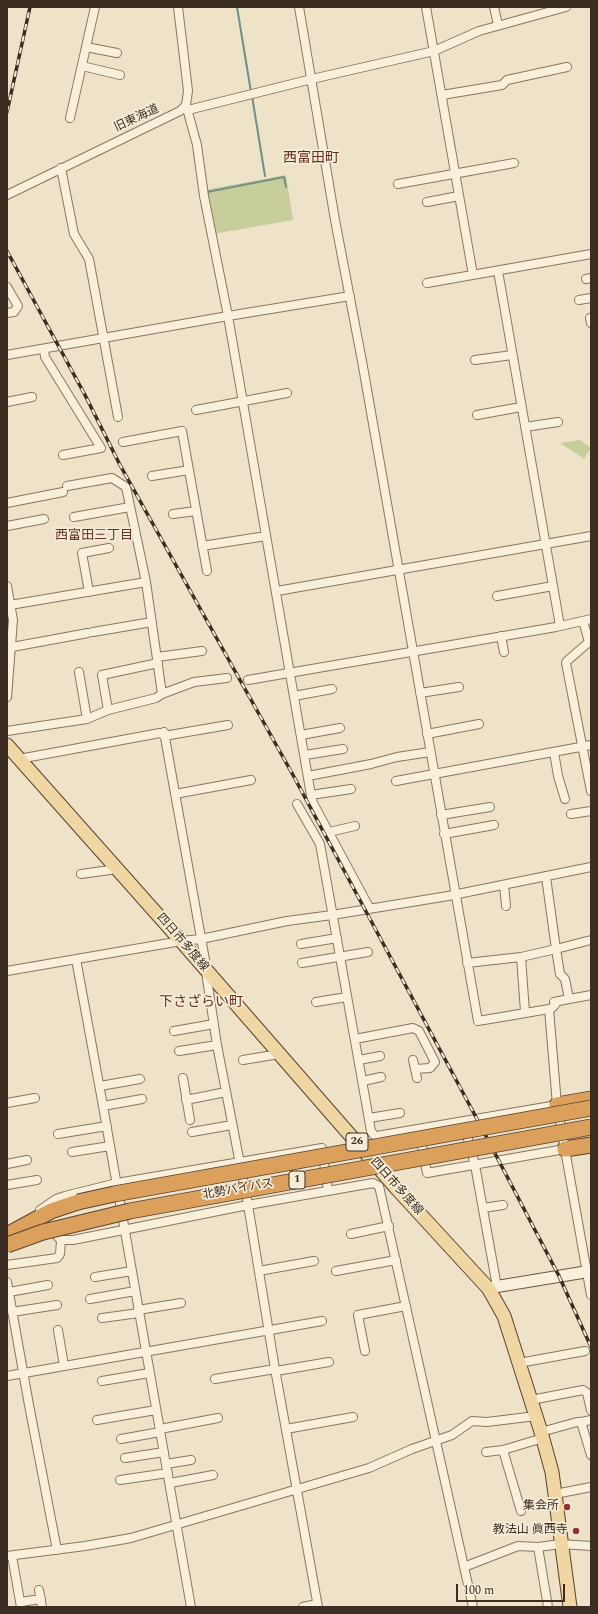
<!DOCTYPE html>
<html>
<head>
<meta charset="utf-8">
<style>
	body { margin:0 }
	#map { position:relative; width:598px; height:1614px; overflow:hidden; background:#eee2c9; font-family:Spectral,serif }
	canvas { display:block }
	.frame { position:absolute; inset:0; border:8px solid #3b2d21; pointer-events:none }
	.scale { position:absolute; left:456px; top:1584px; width:109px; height:18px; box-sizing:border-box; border:2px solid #3b2d21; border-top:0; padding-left:5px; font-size:12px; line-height:14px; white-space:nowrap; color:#3b2d21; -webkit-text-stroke:3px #f6edd8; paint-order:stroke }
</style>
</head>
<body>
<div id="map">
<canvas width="598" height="1614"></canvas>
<div class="frame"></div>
<div class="scale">100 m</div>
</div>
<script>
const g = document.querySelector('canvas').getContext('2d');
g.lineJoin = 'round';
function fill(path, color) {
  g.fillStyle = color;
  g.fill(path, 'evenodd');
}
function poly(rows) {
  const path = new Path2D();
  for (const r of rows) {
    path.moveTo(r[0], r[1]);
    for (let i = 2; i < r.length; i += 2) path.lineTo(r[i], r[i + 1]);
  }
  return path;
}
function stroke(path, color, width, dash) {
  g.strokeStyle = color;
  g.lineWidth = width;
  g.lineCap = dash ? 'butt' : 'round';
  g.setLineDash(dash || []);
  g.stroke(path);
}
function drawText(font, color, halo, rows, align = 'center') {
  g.font = font + ' Spectral,"Noto Sans JP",serif';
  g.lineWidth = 3.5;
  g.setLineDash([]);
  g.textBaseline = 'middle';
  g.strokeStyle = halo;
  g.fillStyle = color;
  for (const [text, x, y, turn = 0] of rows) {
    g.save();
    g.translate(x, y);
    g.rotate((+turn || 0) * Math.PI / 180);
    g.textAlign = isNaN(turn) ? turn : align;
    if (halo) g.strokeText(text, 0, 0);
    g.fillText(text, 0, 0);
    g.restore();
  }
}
fill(poly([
	[286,175,293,220,213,234,204,190],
	[580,440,591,448,584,459,560,443]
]), '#c8cd9c');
stroke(poly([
	[237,7,251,92],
	[252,96,265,176],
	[208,194,207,192,284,177,286,187]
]), '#709188', 2);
const street = poly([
	[299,7,335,220,362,361,478,1021,549,1009,557,1105,591,1295],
	[426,7,473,275],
	[494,7,498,25],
	[86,47,117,53],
	[82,66,120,75],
	[442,95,502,85,507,80,567,67],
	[186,105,197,145,204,196,228,316,311,795,313,803,370,909],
	[188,110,312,79,434,51,479,31,566,7],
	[70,118,95,7],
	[61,168,74,234,89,259,118,417],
	[398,184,514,163],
	[7,195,180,111,186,105,188,91,178,7],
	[427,202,459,196],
	[498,271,560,626],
	[586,279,591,278],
	[427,283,591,254],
	[7,287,18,306,14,312,7,313],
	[579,300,591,298],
	[590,318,591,323],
	[44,349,45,357,101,448,63,455],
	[7,355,228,316,350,296],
	[475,360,512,355],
	[7,402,32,397],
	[196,410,287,393],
	[477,415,521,407],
	[525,427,558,422],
	[123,442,182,431,207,571],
	[152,476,189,470],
	[67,486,112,478,126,487,146,582,162,694],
	[7,503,63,492],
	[173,514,196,511],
	[74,517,130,507],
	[7,526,44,519],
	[202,546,266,536],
	[7,586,13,620,7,697],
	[277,591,591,536],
	[89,592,82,553,109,548],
	[497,596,553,586],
	[10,605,146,582],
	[583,621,589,642,567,661,566,663,591,791],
	[93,632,152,622],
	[501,636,504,652],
	[12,647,88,633],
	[157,657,202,651],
	[79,672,87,719],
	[248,680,556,627,591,619],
	[420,693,459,687],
	[294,696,332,689],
	[108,710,102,675,158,663],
	[7,731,87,719,108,710,156,698,162,694,194,682,227,678],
	[164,732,205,960],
	[427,734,479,724],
	[301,735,340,728],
	[164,736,228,725],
	[554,752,558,776,565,799],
	[305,755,343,749],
	[19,759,160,733],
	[308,776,371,764,397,757,430,752],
	[396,781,591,745],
	[175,794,251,780],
	[311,795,351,789],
	[297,804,320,844,371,1131,374,1135,377,1136,557,1105],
	[571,814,591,811],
	[441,815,490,807],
	[329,832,355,826],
	[444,834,494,825],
	[81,874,117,869],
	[546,877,556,949,591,940],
	[504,885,506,906],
	[301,944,337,938],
	[521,957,525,1012],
	[76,959,103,1106,191,1607],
	[302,963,368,952],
	[467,963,521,957,556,949,560,974,565,979,569,999,554,1002,555,1005,552,1008,549,1009],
	[7,971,181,941,201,939,287,921,332,915,448,896,591,867],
	[206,972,217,1045,248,1205,275,1369,318,1607],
	[569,999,591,995],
	[316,1002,347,997],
	[174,1031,214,1024],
	[355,1039,413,1028,419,1031,435,1062,430,1068,415,1069],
	[179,1051,217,1045],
	[243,1060,279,1054],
	[359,1060,380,1056],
	[413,1060,417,1078],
	[183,1078,190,1120],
	[363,1081,381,1077],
	[100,1086,140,1079],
	[186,1100,226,1092],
	[7,1103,35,1098],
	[103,1106,142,1099],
	[369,1118,400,1113],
	[465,1128,475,1165,497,1287],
	[192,1132,232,1125],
	[58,1134,107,1126],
	[420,1136,427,1173,565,1149],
	[72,1152,110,1146],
	[7,1164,27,1160],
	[7,1185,37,1180],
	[483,1208,503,1205],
	[40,1210,56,1199,65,1196,117,1183,322,1148,328,1191],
	[351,1234,389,1226],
	[56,1235,61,1240,73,1240,248,1205,373,1183,379,1186,473,1607],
	[7,1265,57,1258,60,1254,61,1240],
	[259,1271,314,1261],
	[336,1271,396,1260],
	[95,1277,132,1271],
	[7,1282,29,1405,57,1550],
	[9,1292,48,1285],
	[90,1299,135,1291],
	[138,1310,181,1303],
	[12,1312,57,1305],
	[102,1318,139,1313],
	[58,1330,64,1366],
	[365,1351,358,1315,406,1306],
	[519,1363,585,1351],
	[276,1371,329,1362],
	[7,1376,322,1321],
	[215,1379,275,1369],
	[102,1381,149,1373],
	[531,1400,583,1390,587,1393,591,1410],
	[97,1420,156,1410],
	[581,1422,591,1455],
	[160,1429,218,1418],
	[286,1429,353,1417],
	[541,1432,577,1422,581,1422,591,1420],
	[121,1439,160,1432],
	[503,1450,543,1438],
	[486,1452,503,1450,521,1511],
	[125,1458,164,1452],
	[166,1464,191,1460],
	[120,1480,168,1473],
	[170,1483,213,1475],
	[555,1494,591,1487],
	[7,1556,85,1546,131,1538,369,1468,412,1449,452,1435,472,1421,487,1422,536,1416],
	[12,1556,21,1607],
	[464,1567,518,1546,538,1547],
	[39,1590,42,1607],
	[20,1602,41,1599],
	[303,1607,317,1604],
	[548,1607,538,1547,561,1544,591,1546]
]);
const secondary = poly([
	[488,1288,591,1271]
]);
const primary = poly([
	[7,745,181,941,397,1189,488,1288,495,1300,504,1316,541,1432,552,1472,570,1607]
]);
const highway = poly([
	[557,1105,591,1099],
	[565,1149,591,1145],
	[7,1235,51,1211,78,1202]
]);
stroke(street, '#8b755d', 10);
stroke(secondary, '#6d5640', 13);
stroke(primary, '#594331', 15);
stroke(highway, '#594331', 17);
stroke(street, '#f9f0dc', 8);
stroke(secondary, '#f9f0dc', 11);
stroke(primary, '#f0d6a2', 13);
stroke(highway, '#dba15c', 15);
const rail = poly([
	[7,112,30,7],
	[7,251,85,395,120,465,293,775,477,1119,559,1276,591,1347]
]);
stroke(rail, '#3b2d21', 3.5);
stroke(rail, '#f6edd8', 2, [6]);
const highwayBridge = poly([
	[78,1202,114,1194,591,1108],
	[7,1245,43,1232,130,1211,591,1127]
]);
stroke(highwayBridge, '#594331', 17, []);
stroke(highwayBridge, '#dba15c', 15);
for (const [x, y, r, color] of [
	[567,1507,4,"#992e31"],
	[576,1531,4,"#992e31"]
]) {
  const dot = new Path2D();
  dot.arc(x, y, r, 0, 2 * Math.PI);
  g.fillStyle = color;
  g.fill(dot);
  stroke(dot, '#f6edd8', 1.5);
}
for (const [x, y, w] of [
	[357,1142,22],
	[297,1180,16]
]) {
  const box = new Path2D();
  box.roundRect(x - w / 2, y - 9, w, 18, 3);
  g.fillStyle = '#f6edd8';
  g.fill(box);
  stroke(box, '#3b2d21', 1);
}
drawText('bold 11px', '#3b2d21', null, [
	["26",357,1142],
	["1",297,1180]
]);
drawText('12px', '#3b2d21', '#f6edd8', [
	["旧東海道",137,119,-25],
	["四日市多度線",182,943,49],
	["四日市多度線",396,1187,48],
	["北勢バイパス",238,1190,-10]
]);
drawText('12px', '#3b2d21', '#f6edd8', [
	["集会所",559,1507],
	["教法山 眞西寺",568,1531]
], 'right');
drawText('13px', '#682e20', '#f6edd8', [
	["西富田三丁目",94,536]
]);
drawText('14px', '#682e20', '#f6edd8', [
	["西富田町",311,159],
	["下さざらい町",201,1003]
]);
</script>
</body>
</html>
